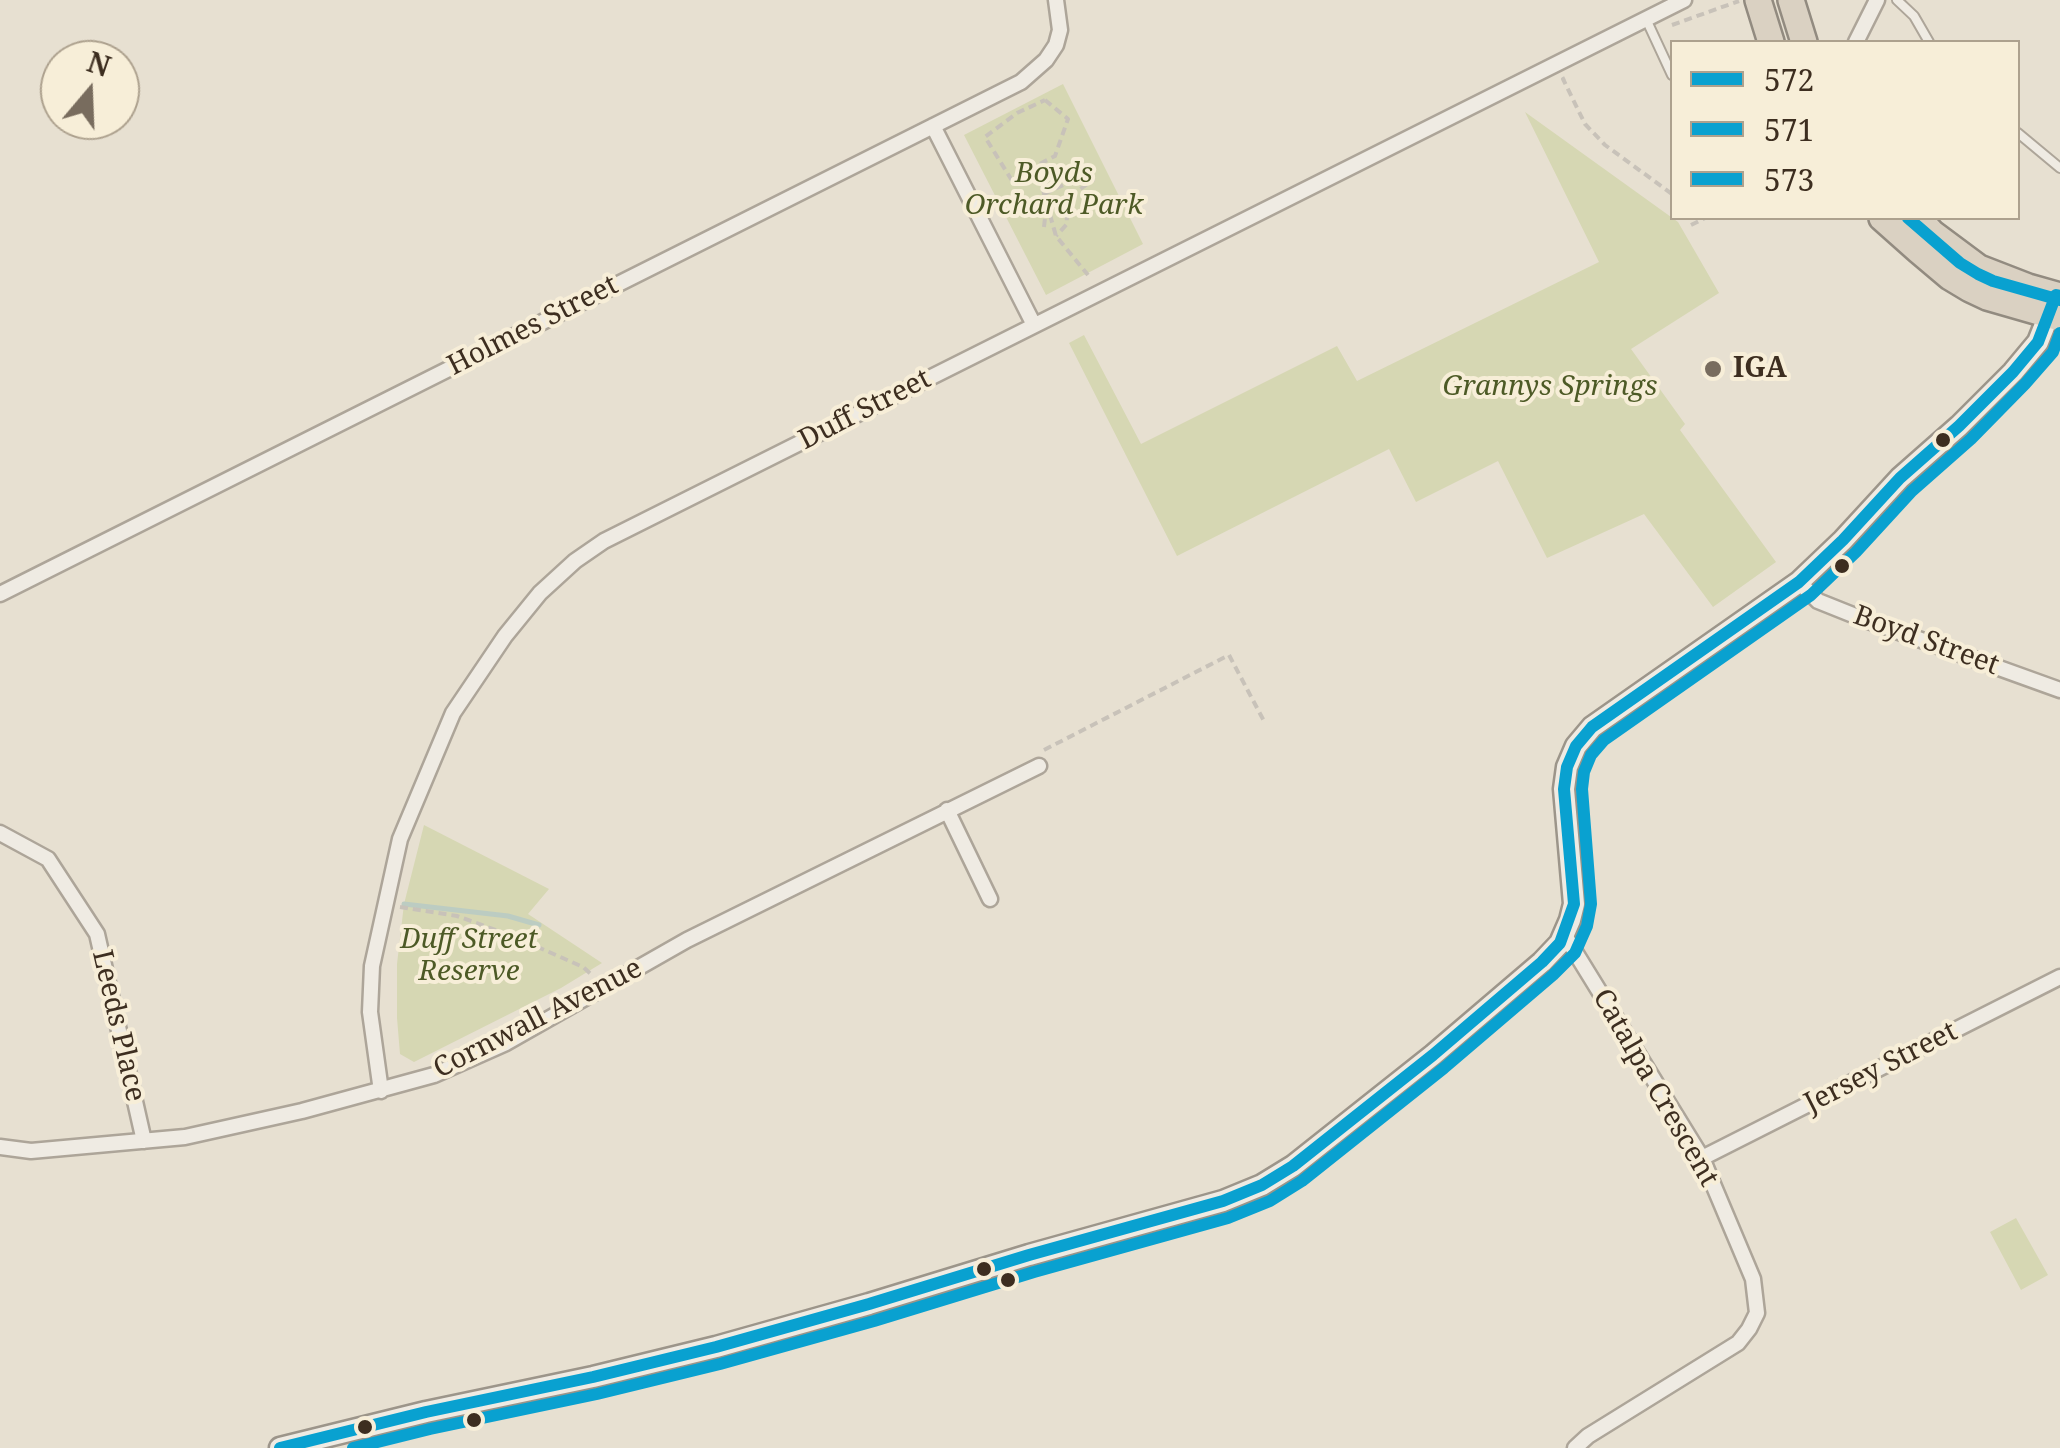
<!DOCTYPE html>
<html>
<head>
<meta charset="utf-8">
<style>
	body { margin:0 }
	#map { position:relative; width:2060px; height:1448px; overflow:hidden; background:#e7e0d1; font-family:"Noto Serif",serif }
	canvas { display:block }
	.legend { position:absolute; left:1670px; top:40px; width:350px; height:180px; box-sizing:border-box; background:#f7eed8; border:2px solid #ada18e; margin:0; padding:12px 18px; list-style:none; font-size:30px; color:#3d2e20 }
	.legend li { display:flex; align-items:center; gap:20px; height:50px }
	.legend b { width:50px; border:2px solid #ada18e }
	.north { position:absolute; left:40px; top:40px; width:100px; height:100px; box-sizing:border-box; background:#f7eed8; border:2px solid #ada18e; border-radius:50%; rotate:19deg; font-size:28px; font-weight:700; line-height:40px; text-align:center; color:#3d2e20 }
	.north::after { content:''; display:block; margin:auto; width:35px; height:45px; background:#786c5e; clip-path:polygon(50% 0,100% 100%,50% 72%,0 100%) }
</style>
</head>
<body>
<div id="map">
<canvas width="2060" height="1448"></canvas>
<ul class="legend">
<li><b style="height:12px;background:#09a1d0"></b>572</li>
<li><b style="height:12px;background:#09a1d0"></b>571</li>
<li><b style="height:12px;background:#09a1d0"></b>573</li>
</ul>
<div class="north">N</div>
</div>
<script>
const g = document.querySelector('canvas').getContext('2d');
g.lineJoin = 'round';
function fill(path, color) {
  g.fillStyle = color;
  g.fill(path, 'evenodd');
}
function poly(rows) {
  const path = new Path2D();
  for (const r of rows) {
    path.moveTo(r[0], r[1]);
    for (let i = 2; i < r.length; i += 2) path.lineTo(r[i], r[i + 1]);
  }
  return path;
}
function stroke(path, color, width, dash) {
  g.strokeStyle = color;
  g.lineWidth = width;
  g.lineCap = dash ? 'butt' : 'round';
  g.setLineDash(dash || []);
  g.stroke(path);
}
function drawText(font, color, halo, rows, align = 'center') {
  g.font = font + ' "Noto Serif",serif';
  g.lineWidth = 8;
  g.setLineDash([]);
  g.textBaseline = 'middle';
  g.strokeStyle = halo;
  g.fillStyle = color;
  for (const [text, x, y, turn = 0] of rows) {
    g.save();
    g.translate(x, y);
    g.rotate((+turn || 0) * Math.PI / 180);
    g.textAlign = isNaN(turn) ? turn : align;
    if (halo) g.strokeText(text, 0, 0);
    g.fillText(text, 0, 0);
    g.restore();
  }
}
fill(poly([
	[1063,84,1143,244,1046,295,964,135],
	[1525,112,1678,222,1719,293,1631,349,1685,424,1680,430,1776,562,1713,607,1644,514,1547,558,1498,461,1416,502,1389,449,1177,556,1069,343,1084,335,1141,444,1337,346,1357,381,1599,262],
	[424,825,549,889,528,914,602,963,561,988,414,1062,400,1054,397,1018,397,964,404,904],
	[2016,1218,2048,1275,2021,1290,1990,1232]
]), '#d6d7b3');
stroke(poly([
	[404,904,508,916,539,925]
]), '#bcccc2', 5);
const lane = poly([
	[1897,0,1914,16,1929,42],
	[1646,19,1672,75],
	[2018,133,2060,168]
]);
const street = poly([
	[1856,42,1877,0],
	[933,126,1034,325],
	[1799,582,1818,601,1863,619,2060,690],
	[0,594,1021,82,1046,60,1056,45,1060,30,1056,0],
	[947,810,990,899],
	[0,833,48,859,97,934,144,1141],
	[1564,934,1702,1158,1753,1279,1757,1313,1749,1329,1738,1343,1588,1436,1575,1448],
	[381,1091,370,1012,372,966,400,839,453,713,505,636,540,593,575,561,604,541,1684,0],
	[0,1147,31,1151,185,1137,302,1111,434,1075,506,1043,687,940,1039,766],
	[1702,1158,2060,977]
]);
const secondary = poly([
	[280,1448,426,1412,593,1377,716,1347,869,1304,1029,1255,1223,1201,1262,1185,1293,1166,1433,1055,1542,962,1560,943,1570,920,1574,904,1564,789,1567,767,1576,746,1592,727,1799,582,1843,540,1900,478,1959,426,2013,372,2038,342,2054,302]
]);
const highway = poly([
	[1758,0,1771,42],
	[1791,0,1804,42],
	[1882,218,1918,250,1950,277,1970,289,1987,297,2060,318],
	[1918,218,1932,233,1979,268,2028,287,2060,296]
]);
stroke(lane, '#ada599', 12);
stroke(street, '#ada599', 19);
stroke(secondary, '#9c958a', 25);
stroke(highway, '#928b80', 30);
stroke(poly([
	[1672,25,1739,1],
	[1565,78,1563,79,1585,124,1605,145,1672,194],
	[1045,100,1068,119,1055,156,1011,179,985,137,1017,113,1045,100],
	[1040,164,1044,194,1056,236,1088,275],
	[1044,194,1089,173,1093,180,1066,199,1067,224,1056,236],
	[1691,225,1705,218],
	[1044,227,1045,218,1050,214],
	[1044,750,1229,655,1265,723],
	[400,907,457,916,515,937,583,967,592,975]
]), '#c8c2b9', 4, [8, 5]);
stroke(lane, '#efebe3', 8);
stroke(street, '#efebe3', 14);
stroke(secondary, '#efebe3', 20);
stroke(highway, '#dad1c2', 25);
stroke(poly([
	[280,1448,426,1412,593,1377,716,1347,869,1304,1029,1255,1223,1201,1262,1185,1293,1166,1433,1055,1542,962,1560,943,1574,904,1564,789,1567,767,1576,746,1592,727,1799,582,1843,540,1900,478,1959,426,2013,372,2038,342,2056,295,2060,296]
]), '#09a1d0', 12);
stroke(poly([
	[353,1448,430,1429,597,1394,720,1364,874,1321,1034,1272,1228,1218,1270,1201,1302,1181,1444,1068,1553,975,1575,953,1587,926,1591,904,1582,789,1584,772,1591,755,1604,740,1811,595,1856,552,1912,491,1971,439,2025,384,2053,352,2060,333]
]), '#09a1d0', 12);
stroke(poly([
	[1908,218,1960,263,1978,274,1993,281,2060,300]
]), '#09a1d0', 12);
for (const [x, y, r, color] of [
	[1713,369,10,"#786c5e"],
	[1943,440,9,"#3d2e20"],
	[1842,566,9,"#3d2e20"],
	[984,1269,9,"#3d2e20"],
	[1008,1280,9,"#3d2e20"],
	[474,1420,9,"#3d2e20"],
	[365,1427,9,"#3d2e20"]
]) {
  const dot = new Path2D();
  dot.arc(x, y, r, 0, 2 * Math.PI);
  g.fillStyle = color;
  g.fill(dot);
  stroke(dot, '#f7eed8', 4);
}
drawText('italic 28px', '#4d5a26', '#f7eed8', [
	["Boyds",1054,174],
	["Orchard Park",1054,206],
	["Grannys Springs",1550,387],
	["Duff Street",469,940],
	["Reserve",469,972]
]);
drawText('28px', '#3d2e20', '#f7eed8', [
	["Holmes Street",533,326,-27],
	["Duff Street",865,410,-27],
	["Boyd Street",1926,641,20],
	["Cornwall Avenue",538,1019,-27],
	["Leeds Place",118,1026,77],
	["Jersey Street",1881,1068,-27],
	["Catalpa Crescent",1655,1088,60]
]);
drawText('bold 28px', '#3d2e20', '#f7eed8', [
	["IGA",1733,369]
], 'left');
</script>
</body>
</html>
